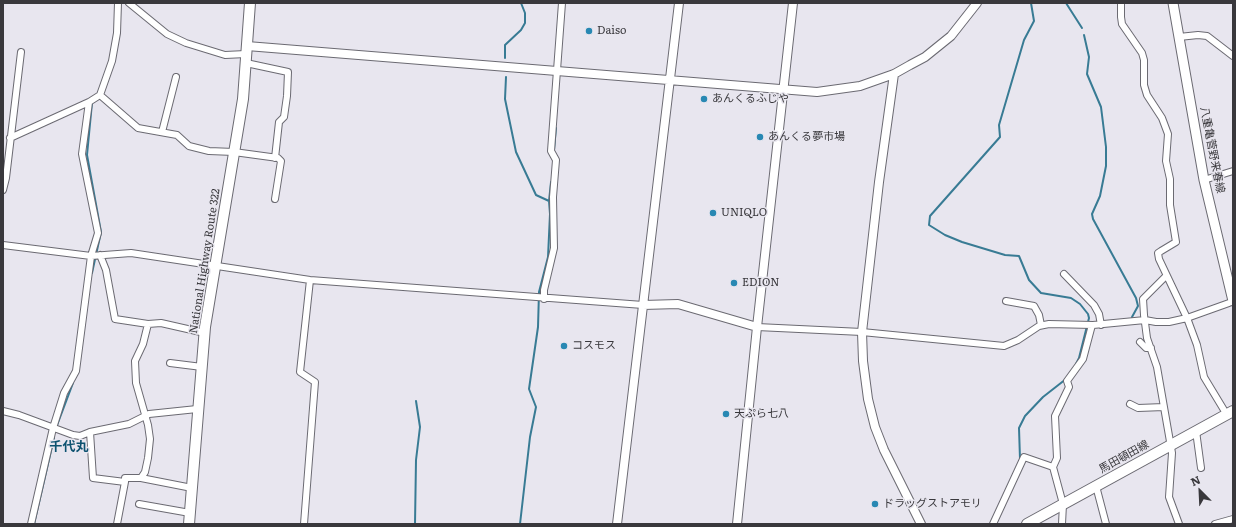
<!DOCTYPE html>
<html>
<head>
<meta charset="utf-8">
<style>
	body { margin:0 }
	#map { position:relative; width:1236px; height:527px; overflow:hidden; background:#e8e6ef; font-family:Literata,serif }
	canvas { display:block }
	.frame { position:absolute; inset:0; border:4px solid #39383c; pointer-events:none }
	.north { position:absolute; left:1180px; top:471px; width:40px; height:40px; -webkit-text-stroke:3px #e8e6ef; paint-order:stroke; rotate:336deg; font-size:11px; font-weight:700; line-height:16px; text-align:center; color:#39383c }
	.north::after { content:''; display:block; margin:auto; width:14px; height:18px; background:#39383c; clip-path:polygon(50% 0,100% 100%,50% 72%,0 100%) }
</style>
</head>
<body>
<div id="map">
<canvas width="1236" height="527"></canvas>
<div class="frame"></div>
<div class="north">N</div>
</div>
<script>
const g = document.querySelector('canvas').getContext('2d');
g.lineJoin = 'round';
function poly(rows) {
  const path = new Path2D();
  for (const r of rows) {
    path.moveTo(r[0], r[1]);
    for (let i = 2; i < r.length; i += 2) path.lineTo(r[i], r[i + 1]);
  }
  return path;
}
function stroke(path, color, width, dash) {
  g.strokeStyle = color;
  g.lineWidth = width;
  g.lineCap = dash ? 'butt' : 'round';
  g.setLineDash(dash || []);
  g.stroke(path);
}
function drawText(font, color, halo, rows, align = 'center') {
  g.font = font + ' Literata,"Noto Sans JP",serif';
  g.lineWidth = 3;
  g.setLineDash([]);
  g.textBaseline = 'middle';
  g.strokeStyle = halo;
  g.fillStyle = color;
  for (const [text, x, y, turn = 0] of rows) {
    g.save();
    g.translate(x, y);
    g.rotate((+turn || 0) * Math.PI / 180);
    g.textAlign = isNaN(turn) ? turn : align;
    if (halo) g.strokeText(text, 0, 0);
    g.fillText(text, 0, 0);
    g.restore();
  }
}
stroke(poly([
	[1031,3,1034,21,1024,40,999,125,1000,137,930,216,929,225,945,235,962,242,1005,255,1019,256,1029,280,1041,293,1071,298,1080,304,1088,314,1089,318,1079,358,1076,364],
	[1066,3,1082,28],
	[1084,35,1089,57,1087,74,1101,107,1106,147,1106,166,1100,196,1092,214,1093,219,1136,298,1138,306,1132,317],
	[505,58,505,45,521,30,525,23,525,13,521,3],
	[506,77,505,99,516,152,536,195,549,201,550,214,548,257,539,292,538,327,529,389,536,407,530,437,520,524],
	[554,150,556,128],
	[549,201,551,182],
	[92,273,101,232,87,155,92,103],
	[56,428,73,383],
	[1020,459,1019,428,1025,416,1043,397,1066,379],
	[34,524,54,438],
	[415,524,416,460,420,427,416,401]
]), '#387b94', 2);
const minor = poly([
	[129,3,167,34,186,43,225,55,246,54],
	[1121,3,1121,17,1122,24,1142,53,1144,60,1144,85,1147,95,1162,118,1168,134,1166,161,1170,179,1170,205,1176,242,1161,251,1158,253,1159,259,1187,318,1197,345,1204,377,1227,415],
	[1179,37,1198,35,1207,36,1233,56],
	[246,63,288,72,287,96,284,117,279,122,275,158],
	[100,95,138,128,177,135,189,146,209,151,234,152,278,158,281,161,275,199],
	[162,132,176,77],
	[10,138,89,102],
	[1204,180,1233,171],
	[3,190,6,178,21,52],
	[3,245,91,256,131,253,310,280,643,305],
	[100,255,106,270,115,319,148,324,161,323,205,333],
	[1064,274,1094,305,1099,314,1101,325],
	[1166,276,1143,299,1144,315,1147,338,1157,367,1172,453,1169,497,1179,524],
	[544,299,544,290,554,248,553,197,556,160,551,151,562,3],
	[1006,301,1034,306,1039,315,1041,325],
	[757,327,862,332,1004,346,1018,340,1039,326,1049,324,1093,325,1145,320,1156,322,1169,322,1187,318,1229,303],
	[1140,342,1146,348,1151,348],
	[170,363,202,367],
	[1130,404,1138,408,1164,407],
	[3,411,19,415,73,435,80,436,90,432,129,424,149,414,197,409],
	[1196,431,1201,468],
	[90,432,93,478,125,482,117,524],
	[141,478,192,488],
	[125,482,125,478,141,478,145,472,148,458,150,439,148,425,136,383,135,361,143,344,148,324],
	[1096,486,1106,524],
	[139,504,190,513],
	[31,524,53,428,64,393,76,371,91,256,98,233,82,154,89,102,100,95,112,61,117,33,118,3],
	[304,524,315,382,300,372,310,280],
	[993,524,1024,457,1053,467],
	[1062,524,1063,504,1053,467,1057,458,1055,416,1069,387,1067,381,1083,359,1092,325],
	[1215,524,1233,519]
]);
const tertiary = poly([
	[247,46,817,92,860,86,894,74,910,65,925,57,951,36,977,3],
	[894,74,879,182,862,332,863,361,868,399,875,427,884,450,921,524],
	[643,305,678,304,757,327,793,3],
	[617,524,679,3],
	[737,524,757,327]
]);
const secondary = poly([
	[1173,3,1204,180,1233,301]
]);
const primary = poly([
	[1027,524,1233,411]
]);
const trunk = poly([
	[189,524,205,327,243,99,250,3]
]);
stroke(minor, '#6b6a72', 8);
stroke(tertiary, '#6b6a72', 10);
stroke(secondary, '#6b6a72', 11);
stroke(primary, '#6b6a72', 12);
stroke(trunk, '#6b6a72', 12);
stroke(minor, '#fff', 6);
stroke(tertiary, '#fff', 8);
stroke(secondary, '#fff', 9);
stroke(primary, '#fff', 10);
stroke(trunk, '#fff', 10);
for (const [x, y, r, color] of [
	[589,31,4,"#2888b3"],
	[704,99,4,"#2888b3"],
	[760,137,4,"#2888b3"],
	[713,213,4,"#2888b3"],
	[734,283,4,"#2888b3"],
	[564,346,4,"#2888b3"],
	[726,414,4,"#2888b3"],
	[875,504,4,"#2888b3"]
]) {
  const dot = new Path2D();
  dot.arc(x, y, r, 0, 2 * Math.PI);
  g.fillStyle = color;
  g.fill(dot);
  stroke(dot, '#e8e6ef', 1.5);
}
drawText('11px', '#39383c', '#e8e6ef', [
	["Daiso",597,31],
	["あんくるふじや",712,99],
	["あんくる夢市場",768,137],
	["UNIQLO",721,213],
	["EDION",742,283],
	["コスモス",572,346],
	["天ぷら七八",734,414],
	["ドラッグストアモリ",883,504]
], 'left');
drawText('11px', '#39383c', '#e8e6ef', [
	["八重亀菅野来春線",1212,150,79],
	["National Highway Route 322",205,261,-81],
	["馬田頓田線",1124,457,-29]
]);
drawText('bold 13px', '#0d5270', '#e8e6ef', [
	["千代丸",69,447]
]);
</script>
</body>
</html>
